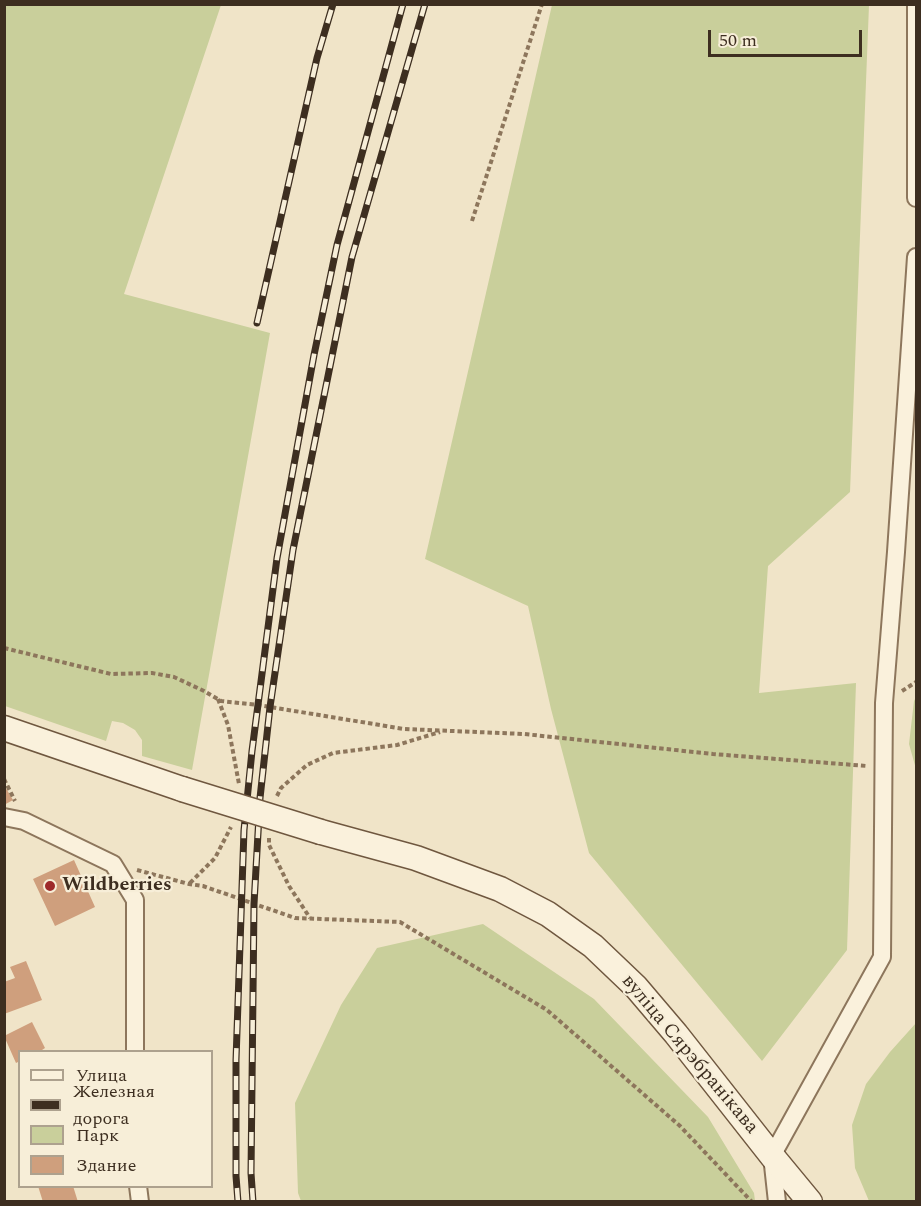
<!DOCTYPE html>
<html>
<head>
<meta charset="utf-8">
<style>
	body { margin:0 }
	#map { position:relative; width:921px; height:1206px; overflow:hidden; background:#f0e4c8; font-family:Spectral,serif }
	canvas { display:block }
	.frame { position:absolute; inset:0; border:6px solid #3d2e20; pointer-events:none }
	.legend { position:absolute; left:18px; top:1050px; width:195px; height:138px; box-sizing:border-box; background:#f7eed8; border:2px solid #ada18e; margin:0; padding:8px 10px; list-style:none; font-size:18px; color:#3d2e20 }
	.legend li { display:flex; align-items:center; gap:12px; height:30px }
	.legend b { width:30px; border:2px solid #ada18e }
	.scale { position:absolute; left:708px; top:30px; width:154px; height:27px; box-sizing:border-box; border:3px solid #3d2e20; border-top:0; padding-left:8px; font-size:18px; line-height:21px; white-space:nowrap; color:#3d2e20; -webkit-text-stroke:4px #f7eed8; paint-order:stroke }
</style>
</head>
<body>
<div id="map">
<canvas width="921" height="1206"></canvas>
<div class="frame"></div>
<ul class="legend">
<li><b style="height:8px;background:#faf1dc"></b>Улица</li>
<li><b style="height:8px;background:#3d2e20"></b>Железная дорога</li>
<li><b style="height:16px;background:#c9cf9b"></b>Парк</li>
<li><b style="height:16px;background:#cf9f7d"></b>Здание</li>
</ul>
<div class="scale">50 m</div>
</div>
<script>
const g = document.querySelector('canvas').getContext('2d');
g.lineJoin = 'round';
function fill(path, color) {
  g.fillStyle = color;
  g.fill(path, 'evenodd');
}
function poly(rows) {
  const path = new Path2D();
  for (const r of rows) {
    path.moveTo(r[0], r[1]);
    for (let i = 2; i < r.length; i += 2) path.lineTo(r[i], r[i + 1]);
  }
  return path;
}
function stroke(path, color, width, dash) {
  g.strokeStyle = color;
  g.lineWidth = width;
  g.lineCap = dash ? 'butt' : 'round';
  g.setLineDash(dash || []);
  g.stroke(path);
}
function drawText(font, color, halo, rows, align = 'center') {
  g.font = font + ' Spectral,serif';
  g.lineWidth = 4.5;
  g.setLineDash([]);
  g.textBaseline = 'middle';
  g.strokeStyle = halo;
  g.fillStyle = color;
  for (const [text, x, y, turn = 0] of rows) {
    g.save();
    g.translate(x, y);
    g.rotate((+turn || 0) * Math.PI / 180);
    g.textAlign = isNaN(turn) ? turn : align;
    if (halo) g.strokeText(text, 0, 0);
    g.fillText(text, 0, 0);
    g.restore();
  }
}
fill(poly([
	[5,4,221,5,124,294,270,333,192,770,142,756,142,740,135,730,123,723,112,721,106,741,5,706],
	[552,5,869,5,850,492,768,566,759,693,856,683,847,950,762,1061,589,853,551,709,528,606,425,559],
	[916,697,916,769,909,744,914,701],
	[483,924,594,999,708,1117,754,1193,755,1201,301,1201,298,1193,295,1103,341,1005,377,948],
	[916,1023,916,1201,869,1201,855,1168,852,1125,866,1084,890,1052]
]), '#c9cf9b');
fill(poly([
	[4,785,13,800,4,805],
	[74,860,95,907,55,926,33,879],
	[26,961,42,1000,4,1014,4,982,15,978,10,967],
	[32,1022,45,1048,39,1052,20,1052,20,1061,16,1063,4,1036],
	[38,1186,73,1186,78,1202,43,1202]
]), '#cf9f7d');
const street = poly([
	[916,4,916,198],
	[4,817,24,821,113,864,135,900,135,1052],
	[138,1186,140,1202],
	[777,1202,772,1156,882,957,884,703,896,552,916,257]
]);
const secondary = poly([
	[4,728,182,789],
	[321,832,416,858,500,889,548,914,593,946,636,987,676,1034,772,1156,810,1202]
]);
stroke(street, '#8d765c', 20);
stroke(secondary, '#6f573f', 27);
stroke(poly([
	[472,221,542,4],
	[4,648,111,674,152,673,174,677,204,691,221,701,258,705,404,729,524,734,713,754,867,766],
	[902,691,916,682],
	[218,699,228,725,239,784],
	[4,779,15,801],
	[277,796,281,788,307,765,333,753,397,745,440,732],
	[269,838,269,845,289,886,310,918],
	[137,870,189,884,203,886,295,918,400,922,547,1010,680,1126,752,1202],
	[190,883,215,858,231,827]
]), '#8d765c', 4, [4.5, 3]);
stroke(street, '#faf1dc', 16);
stroke(secondary, '#faf1dc', 24);
const rail = poly([
	[257,323,317,58,333,4],
	[238,1202,236,1176,236,1060,244,830,252,751,277,558,314,355,337,245,403,4],
	[253,1202,251,1173,254,904,260,798,270,707,293,550,352,257,425,4]
]);
stroke(rail, '#3d2e20', 7);
stroke(rail, '#f7eed8', 4.5, [14]);
const secondaryBridge = poly([
	[182,789,321,832]
]);
stroke(secondaryBridge, '#6f573f', 27, []);
stroke(secondaryBridge, '#faf1dc', 24);
for (const [x, y, r, color] of [
	[50,886,6,"#9e2a2b"]
]) {
  const dot = new Path2D();
  dot.arc(x, y, r, 0, 2 * Math.PI);
  g.fillStyle = color;
  g.fill(dot);
  stroke(dot, '#f7eed8', 2);
}
drawText('bold 20px', '#3d2e20', '#f7eed8', [
	["Wildberries",62,886]
], 'left');
drawText('20px', '#3d2e20', '#f7eed8', [
	["вуліца Сярэбранікава",689,1055,50]
]);
</script>
</body>
</html>
